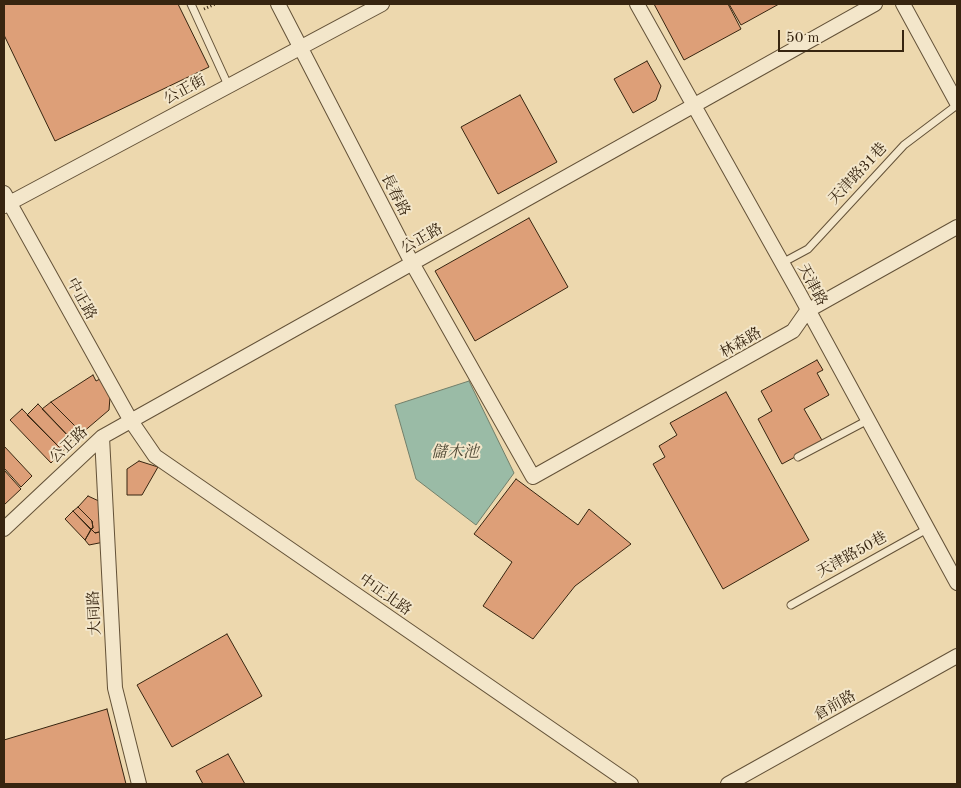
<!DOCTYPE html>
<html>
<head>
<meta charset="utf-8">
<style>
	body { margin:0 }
	#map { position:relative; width:961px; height:788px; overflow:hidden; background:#edd8ae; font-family:"Old Standard TT",serif }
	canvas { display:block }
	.frame { position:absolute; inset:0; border:5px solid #372510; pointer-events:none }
	.scale { position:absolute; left:778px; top:30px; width:126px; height:22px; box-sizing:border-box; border:2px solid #372510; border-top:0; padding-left:6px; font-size:15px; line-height:18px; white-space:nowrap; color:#372510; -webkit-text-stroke:4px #f3e6ca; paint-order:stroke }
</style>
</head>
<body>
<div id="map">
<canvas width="961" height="788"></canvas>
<div class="frame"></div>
<div class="scale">50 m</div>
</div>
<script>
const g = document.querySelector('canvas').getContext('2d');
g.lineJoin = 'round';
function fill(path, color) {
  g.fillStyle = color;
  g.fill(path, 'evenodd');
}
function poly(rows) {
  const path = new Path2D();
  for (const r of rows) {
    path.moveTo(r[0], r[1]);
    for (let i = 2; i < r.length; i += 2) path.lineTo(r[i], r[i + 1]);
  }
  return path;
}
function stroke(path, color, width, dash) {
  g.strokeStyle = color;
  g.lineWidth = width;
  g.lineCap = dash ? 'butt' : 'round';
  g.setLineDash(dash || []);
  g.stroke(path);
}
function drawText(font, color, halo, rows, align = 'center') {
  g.font = font + ' "Old Standard TT","Noto Serif TC",serif';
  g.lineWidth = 4;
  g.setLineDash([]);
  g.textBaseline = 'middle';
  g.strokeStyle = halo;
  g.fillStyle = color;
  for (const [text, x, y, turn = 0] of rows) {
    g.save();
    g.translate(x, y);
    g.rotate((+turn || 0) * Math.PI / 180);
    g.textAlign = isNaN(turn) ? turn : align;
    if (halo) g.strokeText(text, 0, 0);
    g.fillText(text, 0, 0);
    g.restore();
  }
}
const water = poly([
	[469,381,514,473,476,525,416,479,395,405,469,381]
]);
fill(water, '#9abba6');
stroke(water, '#727f6a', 1);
const building = poly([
	[4,4,178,4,209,67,55,141,4,35,4,4],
	[654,4,728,4,741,29,684,60,654,4],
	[729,4,779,4,741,25,729,4],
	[647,61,661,86,656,100,633,113,614,79,647,61],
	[520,95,557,162,498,194,461,127,520,95],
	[529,218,568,287,475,341,435,271,529,218],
	[817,360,823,370,817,373,829,395,804,409,823,442,782,464,758,419,772,411,761,391,817,360],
	[93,375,96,381,100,379,110,397,109,410,82,433,51,402,93,375],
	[726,392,809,540,723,589,653,464,665,457,659,446,677,435,670,423,726,392],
	[51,402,82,433,73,441,42,409,51,402],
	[38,404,73,441,63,451,27,415,38,404],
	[22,409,63,451,51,463,10,420,22,409],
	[4,446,32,476,21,487,4,468,4,446],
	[139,461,158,467,142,495,127,495,127,469,139,461],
	[4,470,21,489,4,505,4,470],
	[516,479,578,525,589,509,631,544,575,586,533,639,483,606,512,562,474,534,516,479],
	[88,496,101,502,103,531,95,533,91,529,93,528,92,521,78,507,88,496],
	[78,507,92,521,93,528,91,529,73,511,78,507],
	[73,511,91,530,85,540,65,519,73,511],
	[91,529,95,533,103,531,104,542,89,545,85,540,91,529],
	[227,634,262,696,172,747,137,685,227,634],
	[107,709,126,784,4,784,4,740,107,709],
	[228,754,245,784,203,784,196,771,228,754]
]);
fill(building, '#dd9f78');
stroke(building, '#372510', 1);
const lane = poly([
	[191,4,228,85],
	[782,263,808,249,904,145,957,105],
	[798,457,868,420],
	[791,605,927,529]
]);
const street = poly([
	[278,4,412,263,533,477,793,331,807,311,957,227],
	[637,4,799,293,957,583],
	[903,4,957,103],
	[4,193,131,421,155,456,631,784],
	[4,206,382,4],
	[102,437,115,688,139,784],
	[4,529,102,437,875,4],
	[728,784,957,656]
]);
stroke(lane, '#645238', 9);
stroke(street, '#645238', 16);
stroke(poly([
	[204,9,215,4]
]), '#372510', 3, [1, 2.5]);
stroke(lane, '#f3e6ca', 7);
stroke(street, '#f3e6ca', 14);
drawText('15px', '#372510', '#f3e6ca', [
	["公正街",185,90,-28],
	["天津路31巷",858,174,-47],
	["長春路",395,195,63],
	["公正路",422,239,-29],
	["天津路",812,285,62],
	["中正路",81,299,61],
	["林森路",741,343,-30],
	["公正路",69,445,-43],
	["天津路50巷",852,555,-29],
	["中正北路",385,595,35],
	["大同路",95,613,-93],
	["倉前路",835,706,-29]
]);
drawText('italic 16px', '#504a36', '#f3e6ca', [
	["儲木池",455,453]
]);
</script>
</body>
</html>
